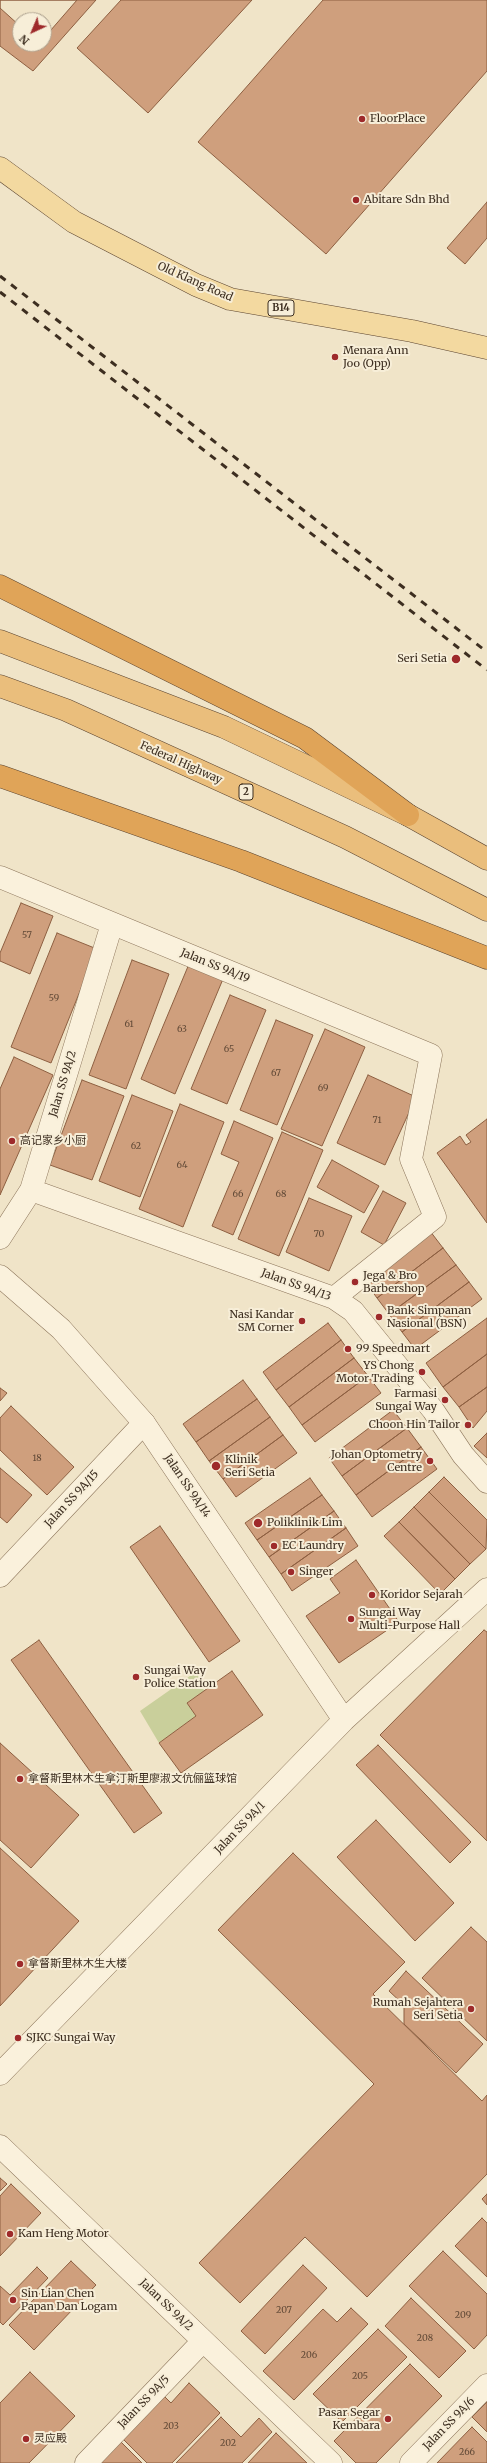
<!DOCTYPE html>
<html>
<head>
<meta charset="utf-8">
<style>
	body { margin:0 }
	#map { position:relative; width:487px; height:2463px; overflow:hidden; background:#f0e4c8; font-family:Merriweather,serif }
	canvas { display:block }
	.north { position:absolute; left:12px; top:12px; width:40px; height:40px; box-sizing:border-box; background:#f7eed8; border:1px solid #ada18e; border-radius:50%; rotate:224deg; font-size:11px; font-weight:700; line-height:16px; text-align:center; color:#3d2e20 }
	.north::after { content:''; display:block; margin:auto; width:14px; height:18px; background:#9e2a2b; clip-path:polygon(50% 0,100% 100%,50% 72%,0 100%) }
</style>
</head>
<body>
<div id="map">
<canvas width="487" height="2463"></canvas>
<div class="north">N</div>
</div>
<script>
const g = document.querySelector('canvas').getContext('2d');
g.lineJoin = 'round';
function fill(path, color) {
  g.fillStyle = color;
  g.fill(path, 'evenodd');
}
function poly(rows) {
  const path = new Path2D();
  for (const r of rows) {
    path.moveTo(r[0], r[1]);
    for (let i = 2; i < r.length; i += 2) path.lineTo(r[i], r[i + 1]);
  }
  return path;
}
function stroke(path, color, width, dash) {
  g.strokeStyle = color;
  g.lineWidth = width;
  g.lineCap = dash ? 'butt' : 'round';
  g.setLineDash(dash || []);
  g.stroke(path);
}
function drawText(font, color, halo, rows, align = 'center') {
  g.font = font + ' Merriweather,"Noto Sans SC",serif';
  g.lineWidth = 4;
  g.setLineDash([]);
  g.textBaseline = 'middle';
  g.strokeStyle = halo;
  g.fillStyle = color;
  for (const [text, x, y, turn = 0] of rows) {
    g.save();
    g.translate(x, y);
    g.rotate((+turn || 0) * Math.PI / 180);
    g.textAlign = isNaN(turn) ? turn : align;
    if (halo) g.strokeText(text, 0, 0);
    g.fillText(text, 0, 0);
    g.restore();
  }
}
fill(poly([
	[197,1671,204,1691,187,1703,196,1716,159,1743,140,1711]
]), '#c9cf9b');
const building = poly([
	[0,0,96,0,33,71,0,46,0,0],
	[20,20,44,20,44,44,20,44,20,20],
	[0,0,77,0,44,38,44,20,20,20,20,26,0,8,0,0],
	[121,0,252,0,148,113,77,48,121,0],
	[323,0,487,0,487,71,326,254,198,142,323,0],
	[487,202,487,238,465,264,447,248,487,202],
	[21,903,53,916,30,974,0,961,0,953,21,903],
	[57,933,97,949,51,1063,11,1047,57,933],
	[132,960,169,974,126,1089,89,1075,132,960],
	[189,964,223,979,175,1094,141,1079,189,964],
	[230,995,266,1010,227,1104,191,1089,230,995],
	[276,1020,313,1035,277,1125,240,1110,276,1020],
	[325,1029,365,1047,322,1146,281,1129,325,1029],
	[14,1057,53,1075,0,1195,0,1089,14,1057],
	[368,1075,416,1097,385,1165,337,1143,368,1075],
	[82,1080,124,1096,92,1180,50,1165,82,1080],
	[132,1095,173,1111,140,1197,99,1181,132,1095],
	[180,1104,224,1122,183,1227,139,1209,180,1104],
	[487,1119,487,1223,437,1153,460,1136,466,1145,471,1142,466,1135,487,1119],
	[234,1121,273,1138,233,1235,212,1226,239,1162,221,1154,234,1121],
	[282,1132,323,1150,279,1256,238,1239,282,1132],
	[332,1160,379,1186,364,1213,317,1187,332,1160],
	[383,1191,406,1203,384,1245,361,1232,383,1191],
	[309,1198,352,1216,329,1271,286,1252,309,1198],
	[430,1231,443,1248,377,1298,364,1280,430,1231],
	[443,1248,456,1265,389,1314,377,1298,443,1248],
	[456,1265,469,1282,402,1332,389,1314,456,1265],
	[469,1282,482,1299,415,1349,402,1332,469,1282],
	[487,1318,487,1354,443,1387,426,1363,487,1318],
	[328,1323,341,1340,276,1390,263,1372,328,1323],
	[341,1340,354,1358,289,1407,276,1390,341,1340],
	[487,1354,487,1387,459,1407,443,1387,487,1354],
	[354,1358,368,1376,302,1425,289,1407,354,1358],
	[368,1376,381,1393,315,1442,302,1425,368,1376],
	[243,1380,257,1399,196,1442,183,1424,243,1380],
	[487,1387,487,1411,473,1428,459,1407,487,1387],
	[0,1388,7,1393,0,1401,0,1388],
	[257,1399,270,1417,209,1461,196,1442,257,1399],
	[11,1406,74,1467,47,1495,0,1450,0,1418,11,1406],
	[393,1410,407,1428,342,1476,329,1458,393,1410],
	[270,1417,283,1435,223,1479,209,1461,270,1417],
	[407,1428,421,1447,356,1495,342,1476,407,1428],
	[487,1433,487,1458,474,1446,487,1433],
	[283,1435,297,1453,236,1497,223,1479,283,1435],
	[421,1447,437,1469,372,1517,356,1495,421,1447],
	[0,1468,32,1495,7,1523,0,1517,0,1468],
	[444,1477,487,1520,486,1549,429,1492,444,1477],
	[310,1478,322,1495,257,1540,245,1523,310,1478],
	[429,1492,486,1549,470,1564,414,1507,429,1492],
	[322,1495,334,1511,269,1557,257,1540,322,1495],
	[414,1507,470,1564,455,1579,399,1522,414,1507],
	[334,1511,346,1528,281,1574,269,1557,334,1511],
	[399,1522,455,1579,440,1594,384,1536,399,1522],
	[160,1526,240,1641,209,1662,130,1547,160,1526],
	[346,1528,358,1546,292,1591,281,1574,346,1528],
	[356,1560,399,1622,339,1663,306,1616,340,1593,330,1579,356,1560],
	[484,1630,487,1632,487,1841,380,1735,484,1630],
	[39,1640,162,1813,134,1833,11,1660,39,1640],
	[232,1671,263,1715,181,1773,159,1743,196,1716,187,1703,232,1671],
	[0,1743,79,1815,31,1868,0,1840,0,1743],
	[378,1745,471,1842,450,1863,356,1765,378,1745],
	[376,1820,454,1903,415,1941,337,1857,376,1820],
	[0,1848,79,1921,0,2006,0,1848],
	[293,1853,405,1962,373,1994,482,2101,487,2095,487,2174,367,2297,305,2237,240,2303,199,2263,374,2084,218,1930,293,1853],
	[471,1927,487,1942,487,2041,422,1978,471,1927],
	[406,1971,483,2044,456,2073,404,2024,404,2005,389,1991,406,1971],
	[0,2178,7,2184,0,2191,0,2178],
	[11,2184,41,2213,0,2256,0,2196,11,2184],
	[487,2194,487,2205,482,2199,487,2194],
	[482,2218,487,2223,487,2277,455,2246,482,2218],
	[443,2251,487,2294,487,2335,474,2349,409,2286,443,2251],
	[71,2261,96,2285,34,2350,9,2325,71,2261],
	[303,2265,327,2288,265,2354,241,2331,303,2265],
	[37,2267,48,2278,3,2325,0,2322,0,2286,10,2295,37,2267],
	[411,2298,466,2351,439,2378,385,2326,411,2298],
	[351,2308,368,2324,294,2400,263,2371,323,2309,337,2322,351,2308],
	[378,2329,407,2357,342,2422,313,2394,378,2329],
	[410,2364,442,2396,376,2463,356,2463,334,2441,410,2364],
	[30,2372,75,2416,29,2463,0,2463,0,2403,30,2372],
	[189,2383,220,2413,172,2463,147,2463,123,2439,164,2396,171,2403,189,2383],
	[487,2402,487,2432,472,2417,487,2402],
	[221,2417,241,2437,259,2418,272,2432,242,2463,176,2463,221,2417],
	[472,2427,487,2442,487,2463,437,2463,472,2427],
	[276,2433,307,2463,248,2463,276,2433],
	[120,2441,142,2463,98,2463,120,2441]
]);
fill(building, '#cf9f7d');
stroke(building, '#8d5f41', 1);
const minor = poly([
	[0,877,431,1055,411,1159,435,1217,334,1298],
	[31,1190,334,1298,353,1311,433,1410,463,1455,487,1482],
	[0,1238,31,1190,112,924],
	[0,1576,144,1423],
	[0,2146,331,2463],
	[86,2463,203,2341],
	[411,2463,487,2385]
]);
const tertiary = poly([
	[0,1276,61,1329,144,1423,344,1720],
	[0,2074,344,1720,487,1589]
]);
const primary = poly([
	[0,168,74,222,196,285,230,299,412,331,487,348]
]);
const trunk = poly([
	[0,641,224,727,408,815,487,859],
	[0,686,66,710,345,837,487,910]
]);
const motorway = poly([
	[0,586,305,738,408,815],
	[0,776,241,861,487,958]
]);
stroke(minor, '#8d765c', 23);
stroke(tertiary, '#8d765c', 23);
stroke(primary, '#5b4430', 23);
stroke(trunk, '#5b4430', 23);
stroke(motorway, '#5b4430', 23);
stroke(minor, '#faf1dc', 22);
stroke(tertiary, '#faf1dc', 22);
stroke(primary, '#f3d9a0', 22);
stroke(trunk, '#eabe7c', 22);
stroke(motorway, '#e0a458', 22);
stroke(poly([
	[0,276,487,652],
	[0,292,487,670]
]), '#3d2e20', 3, [7, 7]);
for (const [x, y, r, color] of [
	[362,119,4,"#9e2a2b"],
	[356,200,4,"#9e2a2b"],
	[335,357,4,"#9e2a2b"],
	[456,659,5,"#9e2a2b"],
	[12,1141,4,"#9e2a2b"],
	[355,1282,4,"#9e2a2b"],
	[379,1317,4,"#9e2a2b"],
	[302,1321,4,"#9e2a2b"],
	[348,1349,4,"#9e2a2b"],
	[422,1372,4,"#9e2a2b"],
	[445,1400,4,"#9e2a2b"],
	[468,1425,4,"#9e2a2b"],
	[430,1461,4,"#9e2a2b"],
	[216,1466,5,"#9e2a2b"],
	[258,1523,5,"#9e2a2b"],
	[274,1546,4,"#9e2a2b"],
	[291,1572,4,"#9e2a2b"],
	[372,1595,4,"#9e2a2b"],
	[351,1619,4,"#9e2a2b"],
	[136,1677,4,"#9e2a2b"],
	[20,1779,4,"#9e2a2b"],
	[20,1964,4,"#9e2a2b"],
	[471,2009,4,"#9e2a2b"],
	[18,2038,4,"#9e2a2b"],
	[10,2234,4,"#9e2a2b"],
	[13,2300,4,"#9e2a2b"],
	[388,2419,4,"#9e2a2b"],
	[26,2439,4,"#9e2a2b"]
]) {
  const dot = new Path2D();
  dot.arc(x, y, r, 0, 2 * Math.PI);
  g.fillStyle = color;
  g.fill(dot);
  stroke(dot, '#f7eed8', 1.5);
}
drawText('9px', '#624a37', null, [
	["57",27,935],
	["59",54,998],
	["61",129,1024],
	["63",182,1029],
	["65",229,1049],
	["67",276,1073],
	["69",323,1088],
	["71",377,1120],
	["62",136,1146],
	["64",182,1165],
	["66",238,1194],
	["68",281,1194],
	["70",319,1234],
	["18",37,1458],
	["207",284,2310],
	["209",463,2315],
	["208",425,2338],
	["206",309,2355],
	["205",360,2376],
	["203",171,2426],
	["202",228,2443],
	["266",467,2452]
]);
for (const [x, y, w] of [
	[281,308,26],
	[246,792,14]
]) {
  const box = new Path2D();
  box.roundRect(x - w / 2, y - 8, w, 16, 3);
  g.fillStyle = '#f7eed8';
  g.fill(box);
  stroke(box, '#3d2e20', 1);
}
drawText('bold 10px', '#3d2e20', null, [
	["B14",281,308],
	["2",246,792]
]);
drawText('11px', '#3d2e20', '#f7eed8', [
	["FloorPlace",370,119],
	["Abitare Sdn Bhd",364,200],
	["Menara Ann",343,351],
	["Joo (Opp)",343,364],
	["Seri Setia",447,659,"right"],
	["高记家乡小厨",20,1141],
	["Jega & Bro",363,1276],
	["Barbershop",363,1289],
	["Bank Simpanan",387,1311],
	["Nasional (BSN)",387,1324],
	["Nasi Kandar",294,1315,"right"],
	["SM Corner",294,1328,"right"],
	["99 Speedmart",356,1349],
	["YS Chong",414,1366,"right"],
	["Motor Trading",414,1379,"right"],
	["Farmasi",437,1394,"right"],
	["Sungai Way",437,1407,"right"],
	["Choon Hin Tailor",460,1425,"right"],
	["Johan Optometry",422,1455,"right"],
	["Centre",422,1468,"right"],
	["Klinik",225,1460],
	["Seri Setia",225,1473],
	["Poliklinik Lim",267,1523],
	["EC Laundry",282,1546],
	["Singer",299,1572],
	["Koridor Sejarah",380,1595],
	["Sungai Way",359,1613],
	["Multi-Purpose Hall",359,1626],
	["Sungai Way",144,1671],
	["Police Station",144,1684],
	["拿督斯里林木生拿汀斯里廖淑文伉俪篮球馆",28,1779],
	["拿督斯里林木生大楼",28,1964],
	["Rumah Sejahtera",463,2003,"right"],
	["Seri Setia",463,2016,"right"],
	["SJKC Sungai Way",26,2038],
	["Kam Heng Motor",18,2234],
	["Sin Lian Chen",21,2294],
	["Papan Dan Logam",21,2307],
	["Pasar Segar",380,2413,"right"],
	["Kembara",380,2426,"right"],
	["灵应殿",34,2439]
], 'left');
drawText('11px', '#3d2e20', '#f7eed8', [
	["Old Klang Road",195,282,24],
	["Federal Highway",181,763,24],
	["Jalan SS 9A/19",215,966,22],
	["Jalan SS 9A/2",63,1084,-73],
	["Jalan SS 9A/13",296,1285,20],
	["Jalan SS 9A/14",187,1486,56],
	["Jalan SS 9A/15",72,1499,-47],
	["Jalan SS 9A/1",240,1828,-46],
	["Jalan SS 9A/2",166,2305,44],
	["Jalan SS 9A/5",144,2402,-46],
	["Jalan SS 9A/6",449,2424,-46]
]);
</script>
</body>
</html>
